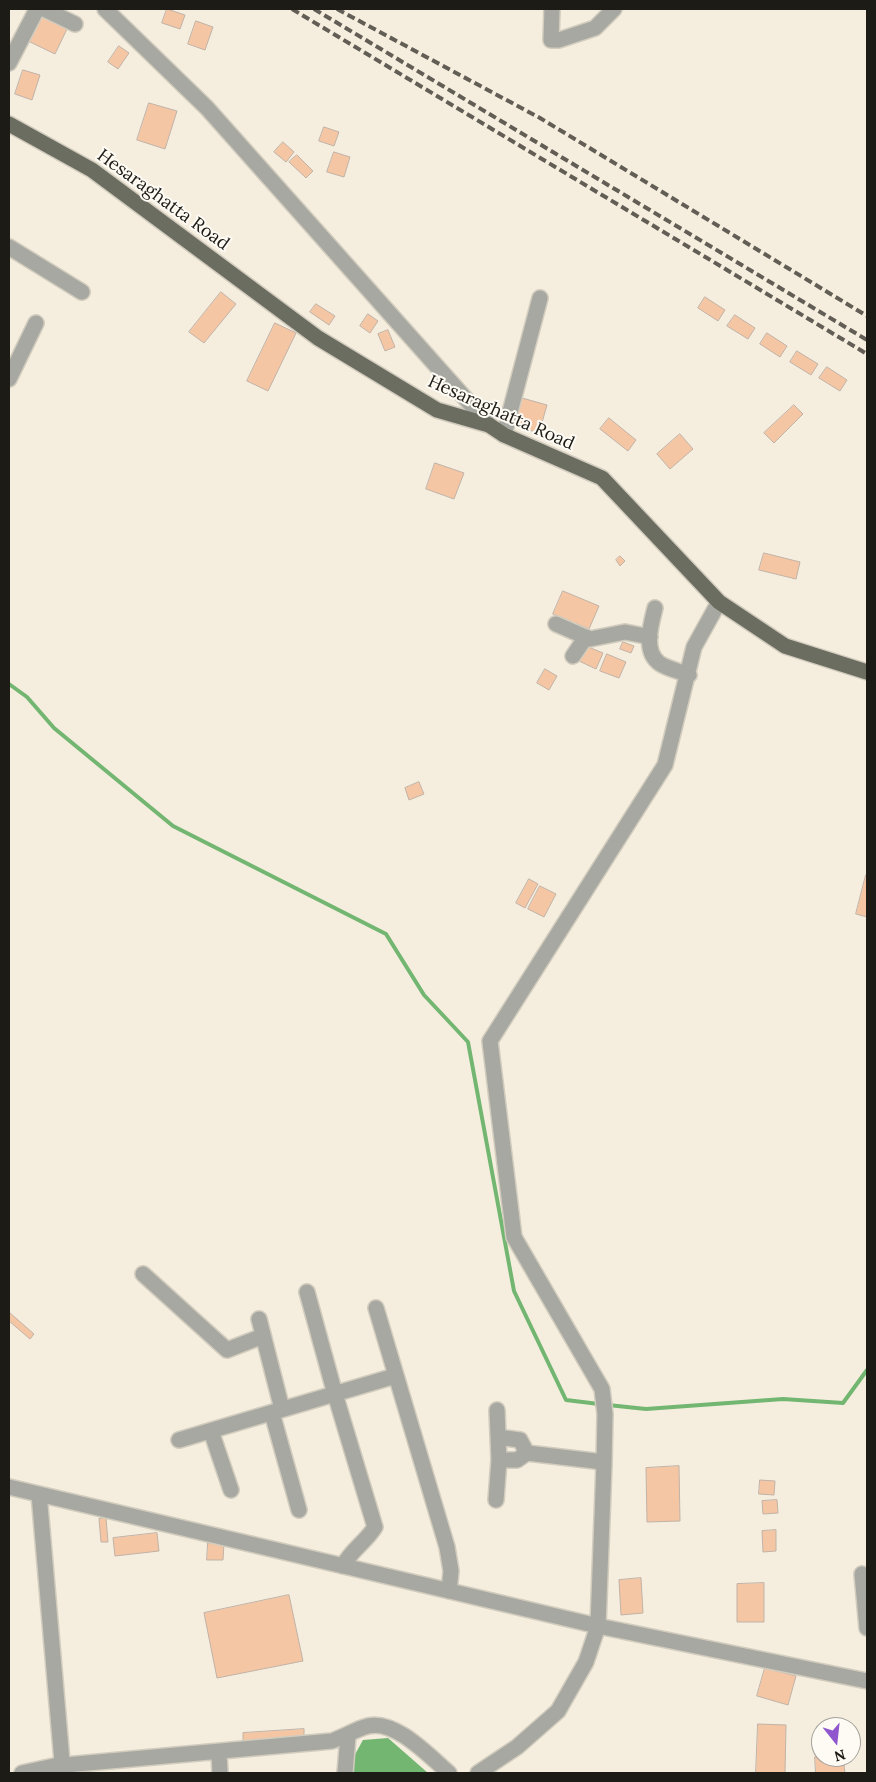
<!DOCTYPE html>
<style>
body{margin:0}
#map{position:relative;width:876px;height:1782px;overflow:hidden;background:#f5eede;font-family:Lora,serif}
canvas{display:block}
.frame{position:absolute;inset:0;border:10px solid #1d1b15;pointer-events:none}
.north{position:absolute;left:811px;top:1717px;width:50px;height:50px;box-sizing:border-box;background:#fefbf5;border:1px solid #a4a19b;border-radius:50%;rotate:164deg;font-size:14px;font-weight:700;line-height:20px;text-align:center;color:#1d1b15}
.north::after{content:'';display:block;margin:auto;width:18px;height:22px;background:#8f56cd;clip-path:polygon(50% 0,100% 100%,50% 72%,0 100%)}
</style>
<div id="map">
<canvas width="876" height="1782"></canvas>
<div class="frame"></div>
<div class="north">N</div>
</div>
<script>
const context = document.querySelector('canvas').getContext('2d');
context.lineJoin = 'round';
function fillPath(path, color) { context.fillStyle = color; context.fill(path, 'evenodd'); }
function stroke(path, color, width, dash) { context.strokeStyle = color; context.lineWidth = width; context.lineCap = dash ? 'butt' : 'round'; context.setLineDash(dash || []); context.stroke(path); }
function drawText(font, color, halo, rows, align = 'center') {
  context.font = font + ' Lora,serif'; context.lineWidth = 4; context.setLineDash([]); context.textBaseline = 'middle'; context.strokeStyle = halo; context.fillStyle = color; for (const [text, x, y, turn = 0] of rows) {
    context.save(); context.translate(x, y); context.rotate((+turn || 0) * Math.PI / 180); context.textAlign = isNaN(turn) ? turn : align; if (halo) context.strokeText(text, 0, 0); context.fillText(text, 0, 0); context.restore();
  }
}
fillPath(new Path2D(`
 M388 1738 428 1773H352L353 1758 363 1740Z`), '#72b672');
stroke(new Path2D(`
 M9 684 27 697 54 728 173 826 386 934 424 995 468 1042 514 1291 566 1400 599 1404
 M608 1405 646 1409 783 1399 843 1403 867 1370`), '#72b672', 4);
const building = new Path2D(`
 M167 9 185 15 180 29 162 23Z
 M38 15 67 29 55 54 26 40Z
 M196 21 213 27 205 50 188 44Z
 M119 46 129 53 118 69 108 62Z
 M23 70 40 75 32 100 15 94Z
 M149 103 177 111 165 149 137 140Z
 M324 127 339 132 334 146 319 141Z
 M283 142 294 152 286 162 274 152Z
 M334 152 350 157 344 177 327 172Z
 M297 155 313 171 306 178 289 162Z
 M221 292 236 304 204 343 189 332Z
 M705 297 725 310 718 321 698 308Z
 M316 304 335 316 329 325 310 312Z
 M368 314 378 321 370 333 360 326Z
 M735 315 755 328 748 339 727 326Z
 M275 323 296 333 268 391 247 381Z
 M388 330 395 347 385 351 378 334Z
 M767 333 787 346 780 357 760 344Z
 M797 351 818 364 811 375 790 362Z
 M827 367 847 380 840 391 819 378Z
 M522 398 547 405 539 433 514 426Z
 M794 405 803 414 774 443 764 433Z
 M609 418 636 440 628 451 600 429Z
 M680 434 693 449 670 469 657 454Z
 M435 463 464 473 454 499 426 489Z
 M764 553 800 562 796 579 759 570Z
 M620 556 625 561 620 566 616 560Z
 M563 591 599 606 589 629 553 614Z
 M623 642 634 646 631 653 620 649Z
 M586 646 603 653 596 669 579 661Z
 M607 654 626 662 619 678 600 671Z
 M545 669 557 676 549 690 537 683Z
 M419 782 424 794 409 800 405 788Z
 M866 875H867V917L856 914Z
 M529 879 538 884 525 908 516 903Z
 M540 886 556 894 544 917 528 909Z
 M10 1313 34 1334 30 1339 9 1321Z
 M679 1466 680 1521 647 1522 646 1468Z
 M760 1480 775 1481 774 1495 759 1494Z
 M777 1500 778 1513 763 1514 762 1501Z
 M106 1518 108 1542H101L99 1519Z
 M776 1530V1551L763 1552 762 1531Z
 M157 1533 159 1551 115 1556 113 1538Z
 M208 1543H224L223 1560H207Z
 M641 1578 643 1613 621 1615 619 1580Z
 M764 1583V1622H737V1584Z
 M289 1595 303 1661 217 1678 204 1613Z
 M765 1668 796 1676 788 1705 757 1696Z
 M758 1724 786 1725 785 1773H756Z
 M304 1729V1739L243 1744V1733Z
 M815 1757H843L845 1773H816Z`);
fillPath(building, '#f5c6a3');
stroke(building, '#c0b2a7', 1);
const minor = new Path2D(`
 M44 9 75 24
 M105 9 207 108 489 425
 M552 9 551 40H559L595 28 614 9
 M9 63 37 9
 M9 247 82 292
 M9 379 36 323
 M504 435 540 298
 M655 608C651 624 643 651 659 663 667 669 680 671 689 675
 M556 624 590 639 625 632 650 637
 M573 656 586 637
 M143 1274 227 1350 263 1336
 M307 1292 335 1394 375 1527C365 1543 352 1549 343 1566
 M376 1308 447 1547 451 1571 449 1591
 M259 1319 282 1409
 M497 1410 499 1460H517L527 1453
 M272 1413 299 1510
 M211 1431 231 1490
 M498 1437 520 1440 527 1453 595 1461 604 1464
 M179 1440 395 1376
 M9 1487 598 1626 867 1681
 M39 1494 63 1773
 M496 1500 499 1460
 M862 1574 867 1628
 M219 1752 220 1773
 M22 1773 54 1766 332 1741C344 1737 356 1729 368 1726 395 1719 429 1756 449 1773
 M345 1773 348 1736
 M478 1773 517 1747 558 1711 586 1662 598 1626 604 1464 605 1414 602 1389 514 1237 490 1041 665 765 694 647 719 602`);
const major = new Path2D(`
 M9 124 92 170 318 338 437 410 489 425 504 435 602 478 719 602 785 646 867 672`);
stroke(minor, '#d2ccbe', 18);
stroke(major, '#d2ccbe', 18);
stroke(minor, '#a6a8a1', 15);
stroke(major, '#6b6d61', 15);
stroke(new Path2D(`
 M292 9 867 354
 M314 9 867 340
 M337 9 540 118 867 316`), '#625e55', 4, [8, 4]);
drawText('18px', '#1d1b15', '#fefbf5', [
 ["Hesaraghatta Road",163,200,36],
 ["Hesaraghatta Road",501,413,24]
]);
</script>
